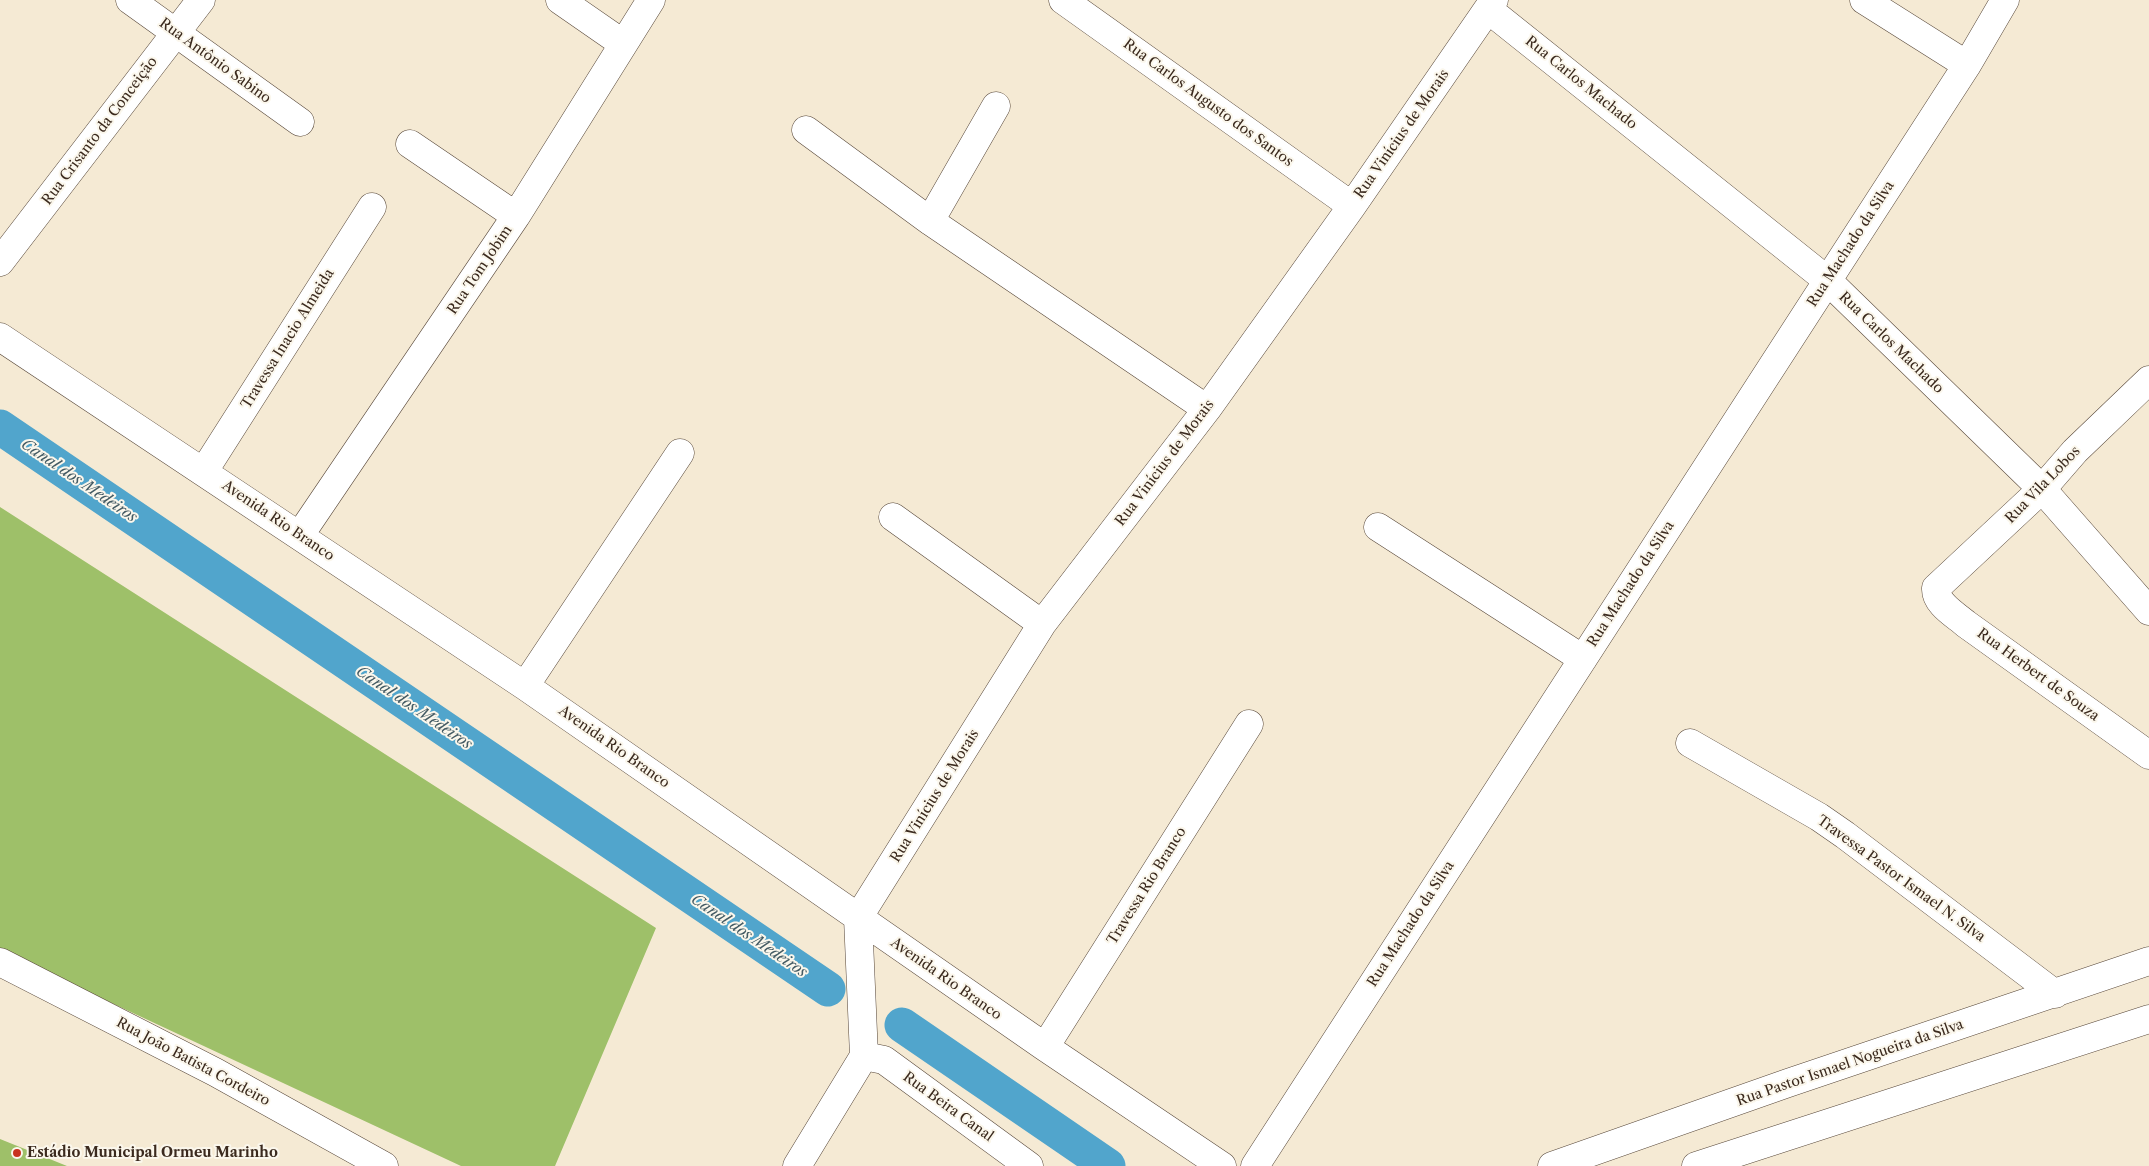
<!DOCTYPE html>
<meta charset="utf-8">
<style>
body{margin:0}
canvas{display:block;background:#f5ead4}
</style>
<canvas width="2149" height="1166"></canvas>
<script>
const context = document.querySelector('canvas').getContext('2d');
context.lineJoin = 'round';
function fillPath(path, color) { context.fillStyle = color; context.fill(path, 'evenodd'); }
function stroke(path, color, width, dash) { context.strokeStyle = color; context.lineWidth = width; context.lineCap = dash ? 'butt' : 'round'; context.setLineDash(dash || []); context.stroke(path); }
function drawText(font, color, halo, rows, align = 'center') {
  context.font = font + ' "Libre Caslon Text",serif'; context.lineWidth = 4; context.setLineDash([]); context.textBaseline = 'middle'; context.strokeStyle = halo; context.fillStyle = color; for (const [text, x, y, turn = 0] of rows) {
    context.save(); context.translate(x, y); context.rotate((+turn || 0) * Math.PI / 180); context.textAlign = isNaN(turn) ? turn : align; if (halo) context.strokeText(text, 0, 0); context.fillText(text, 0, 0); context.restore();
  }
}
fillPath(new Path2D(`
 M0 507 656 928 555 1166H461L0 951Z
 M0 1139 67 1166H0Z`), '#9ec069');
stroke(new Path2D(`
 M0 427 828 989
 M902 1025 1108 1166`), '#51a5cc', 35);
const street = new Path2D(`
 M130 0 300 122
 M560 0 622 43
 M1063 0 1352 206
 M1864 0 1967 65
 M1489 10 1827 280 2042 489 2149 611
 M806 130 930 221 1207 409
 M410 144 516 216
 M930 221 996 106
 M0 262 201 0
 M0 337 525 686 1045 1047 1222 1166
 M2149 380 2075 451 2042 489 1936 588C1935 604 1956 615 1966 624L2149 755
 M204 471 372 207
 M893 517 1042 624
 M1378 527 1583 659
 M300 535 516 216 651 0
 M525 686 680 453
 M1690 743 1819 817 1845 835 2055 994
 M0 962 215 1072 384 1166
 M1045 1047 1249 724
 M864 1056 884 1060 1029 1166
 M797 1166 864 1056 858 918 1042 624 1207 409 1352 206 1494 0
 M1255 1166 1967 65 2005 0
 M1552 1166 1788 1083 2149 961
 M1696 1166 2149 1019`);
stroke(street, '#574739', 29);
stroke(street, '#fff', 28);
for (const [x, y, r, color] of [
 [17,1153,5,"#c8321e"]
]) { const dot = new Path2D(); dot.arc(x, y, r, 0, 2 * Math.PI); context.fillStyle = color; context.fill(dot); stroke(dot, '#fbf7ec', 2); }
drawText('14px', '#3b2a1e', '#fbf7ec', [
 ["Rua Antônio Sabino",215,61,36],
 ["Rua Carlos Machado",1581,83,39],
 ["Rua Carlos Augusto dos Santos",1208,103,36],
 ["Rua Crisanto da Conceição",100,131,-53],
 ["Rua Vinícius de Morais",1402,134,-55],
 ["Rua Machado da Silva",1851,244,-57],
 ["Rua Tom Jobim",480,270,-56],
 ["Travessa Inacio Almeida",288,339,-58],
 ["Rua Carlos Machado",1891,343,44],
 ["Rua Vinícius de Morais",1165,463,-53],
 ["Rua Vila Lobos",2043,485,-46],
 ["Avenida Rio Branco",278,521,34],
 ["Rua Machado da Silva",1631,584,-57],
 ["Rua Herbert de Souza",2038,675,36],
 ["Avenida Rio Branco",614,747,35],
 ["Rua Vinícius de Morais",935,796,-58],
 ["Travessa Pastor Ismael N. Silva",1901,879,36],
 ["Travessa Rio Branco",1147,886,-58],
 ["Rua Machado da Silva",1411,924,-57],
 ["Avenida Rio Branco",946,979,35],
 ["Rua João Batista Cordeiro",193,1062,28],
 ["Rua Pastor Ismael Nogueira da Silva",1850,1063,-19],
 ["Rua Beira Canal",948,1107,36]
]);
drawText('bold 14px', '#3b2a1e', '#fbf7ec', [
 ["Estádio Municipal Ormeu Marinho",27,1153]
], 'left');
drawText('italic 15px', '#445b64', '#fbf7ec', [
 ["Canal dos Medeiros",79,481,34],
 ["Canal dos Medeiros",414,708,34],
 ["Canal dos Medeiros",749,936,34]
]);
</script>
